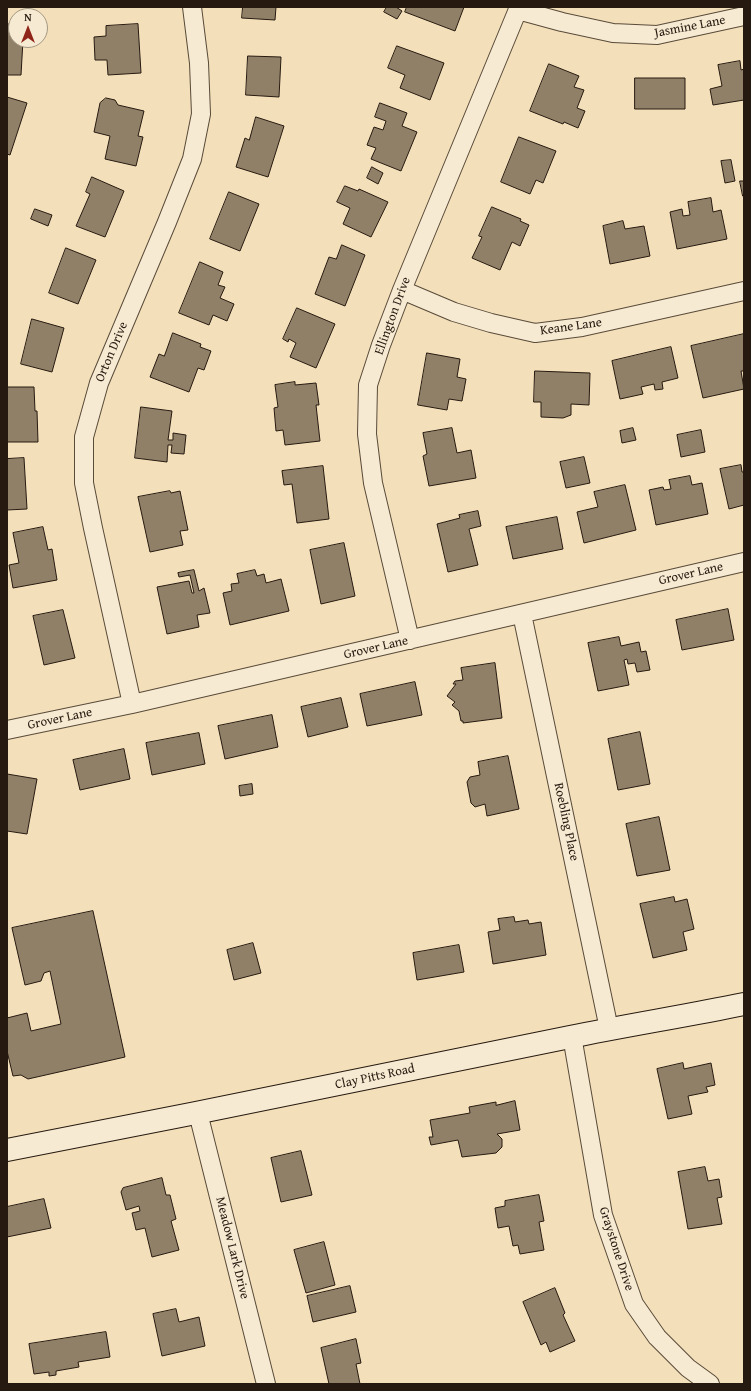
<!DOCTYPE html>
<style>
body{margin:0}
#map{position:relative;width:751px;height:1391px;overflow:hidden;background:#f3dfb9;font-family:"Gentium Book Plus",serif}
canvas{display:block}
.frame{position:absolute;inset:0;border:8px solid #261a10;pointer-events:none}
.north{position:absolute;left:8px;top:8px;width:40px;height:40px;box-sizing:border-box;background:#f7ead2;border:1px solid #a39784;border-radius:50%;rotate:0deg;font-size:11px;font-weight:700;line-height:16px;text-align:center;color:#261a10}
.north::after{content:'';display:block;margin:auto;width:14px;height:18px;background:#8f2418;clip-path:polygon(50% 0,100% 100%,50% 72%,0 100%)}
</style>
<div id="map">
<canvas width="751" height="1391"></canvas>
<div class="frame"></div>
<div class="north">N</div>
</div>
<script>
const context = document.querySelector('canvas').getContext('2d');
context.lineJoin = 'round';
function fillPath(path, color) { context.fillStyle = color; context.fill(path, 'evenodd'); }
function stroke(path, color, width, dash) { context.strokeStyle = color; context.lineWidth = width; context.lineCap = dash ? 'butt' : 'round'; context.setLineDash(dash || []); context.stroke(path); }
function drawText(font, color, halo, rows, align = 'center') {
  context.font = font + ' "Gentium Book Plus",serif'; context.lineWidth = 3; context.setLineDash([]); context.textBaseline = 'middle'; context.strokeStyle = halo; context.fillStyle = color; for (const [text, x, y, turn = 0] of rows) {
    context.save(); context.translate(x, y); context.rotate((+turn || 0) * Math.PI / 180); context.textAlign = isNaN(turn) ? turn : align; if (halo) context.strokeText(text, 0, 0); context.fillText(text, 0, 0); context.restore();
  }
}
const building = new Path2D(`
 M243 7H276L275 20 242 18Z
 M387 7H396L402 11 397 19 384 12Z
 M407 7H464L455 31 405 12Z
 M7 24H16V40H23L21 75H7Z
 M138 24 141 73 108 75 107 60H95L94 37 106 36V26Z
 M397 46 444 63 430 100 400 88 405 75 388 68Z
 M248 56 281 57 279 97 246 95Z
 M740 61 741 70 744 69V100L713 105 710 89 722 86 718 65Z
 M549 64 579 76 574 87 584 90 577 108 585 111 578 128 564 122 563 124 530 111Z
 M635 78H685V109H635Z
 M7 97 27 103 10 155 7 154Z
 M106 98 115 100 118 105 144 111 138 136 143 137 136 166 105 159 110 136 94 132 100 103Z
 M380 103 407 113 402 126 417 132 401 171 371 159 376 148 367 145 374 127 383 130 386 121 375 117Z
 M256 117 284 126 268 177 236 167 245 138 249 140Z
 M519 137 556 151 543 183 536 180 530 194 501 182Z
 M731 160 735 181 725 183 721 161Z
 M372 167 383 173 378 184 367 178Z
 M92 177 124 191 105 237 76 226 90 194 86 192Z
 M740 181H744V196H743Z
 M345 186 358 191 359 189 388 202 371 237 343 224 350 208 337 202Z
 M229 192 259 204 240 251 210 239Z
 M711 198 713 212 721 210 727 239 677 249 670 212 682 209 683 216 690 215 688 202Z
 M492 207 521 219 520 221 529 225 520 246 512 242 500 270 472 258 482 237 479 236Z
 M35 209 52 215 48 226 31 219Z
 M623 221 625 229 644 226 650 256 610 264 603 226Z
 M342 245 365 255 345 306 315 294 329 257 336 259Z
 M66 248 96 260 78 304 49 293Z
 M200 262 223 272 218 285 225 287 220 298 234 304 227 321 213 315 209 325 179 313Z
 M297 308 335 324 316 368 290 357 296 343 289 339 288 342 283 339Z
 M32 319 64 328 52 372 21 364Z
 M173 333 201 344 200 347 211 351 204 370 198 368 189 392 150 377 159 354 164 356Z
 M744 334V371H741L744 389 703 398 691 346Z
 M671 347 678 378 662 382 663 389 655 390 654 384 641 387 643 394 620 399 612 361Z
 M427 353 460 359 457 377 466 379 462 401 449 399 447 410 418 405Z
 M535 371 590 373 589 405 571 404V415L563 418 541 417V402H534Z
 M295 382V385L316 383 319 405H316L320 441 285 445 283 430 276 431 274 408 278 407 275 385Z
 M7 387H34L35 411H37L38 442H7Z
 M141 407 172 411 168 440H173V433L186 435 184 454 171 453 172 445H168L167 462 135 458Z
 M452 428 457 453 471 450 476 478 429 486 423 456 427 454 423 433Z
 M633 428 636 440 622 443 620 431Z
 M701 430 705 452 681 457 677 435Z
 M584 457 590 483 566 488 560 462Z
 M24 458 27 509 7 510V459Z
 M741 465 742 472H744V505L729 509 720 469Z
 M323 466 329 519 297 523 292 484 284 485 282 471Z
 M690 476 692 485 702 483 708 514 656 525 649 490 663 487 664 490 671 489 669 480Z
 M625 485 636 530 584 543 577 512 598 507 594 492Z
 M170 491 171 493 180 491 188 530 180 531 183 545 150 552 138 497Z
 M478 511 481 526 469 529 478 565 448 572 437 524 460 518 459 515Z
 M557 517 563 549 513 559 506 527Z
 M43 527 48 550 52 549 57 580 13 588 9 565 19 563 13 533Z
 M344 543 355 596 321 604 310 550Z
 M194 570 199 591 204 588 210 613 197 615 199 627 167 634 157 587 189 581 192 593H194L190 575 179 577 178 573Z
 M255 570 257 576 264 574 266 583 281 579 289 611 230 625 223 593 232 591 231 584 239 583 237 574Z
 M728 609 734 640 682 650 676 620Z
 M63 610 75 658 44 665 33 616Z
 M619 637 621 646 639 642 641 652 646 651 650 670 637 672 635 663 628 664 627 659 624 660 629 685 598 691 588 643Z
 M495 663 502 718 463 723V721H461L459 711 452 705 455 702 447 696 456 684H453L455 681 463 680 461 668Z
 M415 682 422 715 367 726 360 694Z
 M341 698 348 727 308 737 301 707Z
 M272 715 278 747 225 759 218 726Z
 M640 732 650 784 618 790 608 739Z
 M199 733 205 764 152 775 146 743Z
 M124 749 130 779 80 790 73 760Z
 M508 756 519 809 487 816 485 804 475 807 471 803 467 782 470 777 480 775 478 762Z
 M7 774 37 779 27 834 7 831Z
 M252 784 253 794 240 796 239 786Z
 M659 817 670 870 637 876 626 824Z
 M674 897 675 902 687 899 694 929 683 932 687 950 653 958 640 904Z
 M93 911 125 1057 28 1079 21 1075 13 1076 7 1051V1018L27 1013 31 1031 61 1024 50 971 44 973 41 981 25 985 12 928Z
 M514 917 515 922 528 920 529 924 541 922 546 955 493 964 488 932 500 930 498 919Z
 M253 943 261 973 234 980 227 950Z
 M459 945 464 972 417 980 413 953Z
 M683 1063 684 1069 711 1063 715 1085 706 1087 708 1092 688 1096 692 1114 668 1119 657 1069Z
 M515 1101 520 1130 497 1134 502 1139V1147L496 1153 462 1157 458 1140 431 1145 429 1137H433L430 1120 470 1113 469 1107 496 1102V1105Z
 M301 1151 312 1195 281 1202 271 1158Z
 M705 1167 708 1181 719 1179 722 1197 717 1198 722 1224 688 1229 678 1172Z
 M162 1178 166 1195H170L176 1219 171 1221 179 1250 152 1257 145 1228 136 1230 132 1213 140 1211 139 1206 126 1210 121 1192 123 1188Z
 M539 1195 544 1221 539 1222 544 1250 520 1254 518 1245 513 1246 509 1226 498 1228 495 1208 505 1206V1201Z
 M44 1199 51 1228 7 1237V1207Z
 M324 1242 335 1285 306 1293 294 1250Z
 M350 1286 356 1312 313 1322 307 1296Z
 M555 1288 565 1313 563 1315 575 1341 550 1352 546 1342 541 1345 523 1302Z
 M176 1309 179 1322 199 1317 205 1346 162 1356 153 1314Z
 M106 1332 110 1357 78 1362 79 1367 56 1371V1375L49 1376V1372L34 1374 29 1344Z
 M356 1339 361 1363 356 1364 360 1384H329L321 1348Z`);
fillPath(building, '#918068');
stroke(building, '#261a10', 1);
const street = new Path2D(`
 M518 10 562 22 613 33 657 35 744 16
 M402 290 454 312 491 323 535 333 582 327 744 291
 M522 614 609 1029
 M410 640 373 483 367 434 368 385 381 345 402 290 519 7
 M132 704 93 528 84 483V437L99 383 167 222 192 159 201 114 199 63 192 7
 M7 730 132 704 744 562
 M572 1036 603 1215 634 1304 657 1337 688 1368 710 1384
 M198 1113 266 1384`);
const secondary = new Path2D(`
 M7 1150C195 1114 382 1075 570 1037 628 1025 686 1016 744 1004`);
stroke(street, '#594b3a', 20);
stroke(secondary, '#261a10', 24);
stroke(street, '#f7ead2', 18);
stroke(secondary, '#f7ead2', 22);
drawText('13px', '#261a10', '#f7ead2', [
 ["Jasmine Lane",690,27,-11],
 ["Ellington Drive",393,316,-70],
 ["Keane Lane",571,327,-8],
 ["Orton Drive",112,352,-67],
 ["Grover Lane",691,574,-13],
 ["Grover Lane",376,648,-13],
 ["Grover Lane",60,719,-12],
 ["Roebling Place",566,822,78],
 ["Clay Pitts Road",375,1077,-12],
 ["Meadow Lark Drive",232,1248,76],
 ["Graystone Drive",616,1249,72]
]);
</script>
